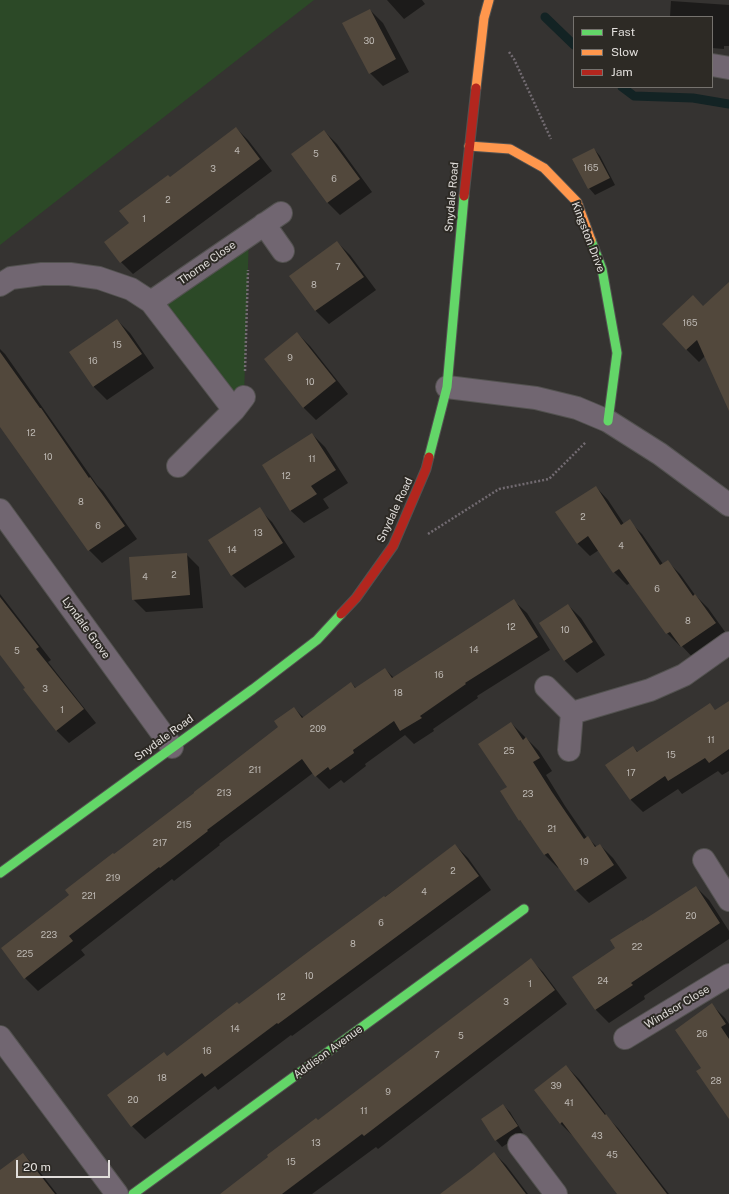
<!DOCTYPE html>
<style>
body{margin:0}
#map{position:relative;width:729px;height:1194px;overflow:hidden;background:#353331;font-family:"Public Sans",sans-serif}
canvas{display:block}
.legend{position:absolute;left:573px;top:16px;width:140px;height:72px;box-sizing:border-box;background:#2d2a25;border:1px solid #75726e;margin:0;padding:5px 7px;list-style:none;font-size:12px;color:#e1dedb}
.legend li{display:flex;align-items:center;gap:8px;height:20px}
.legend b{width:20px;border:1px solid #75726e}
.scale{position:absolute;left:16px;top:1160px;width:94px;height:18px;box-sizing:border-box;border:2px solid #e1dedb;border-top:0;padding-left:5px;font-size:12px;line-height:14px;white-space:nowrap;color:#e1dedb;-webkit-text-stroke:3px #2d2a25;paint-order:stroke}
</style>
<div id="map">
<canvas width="729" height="1194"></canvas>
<ul class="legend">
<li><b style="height:5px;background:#63d668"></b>Fast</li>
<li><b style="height:5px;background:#ff974d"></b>Slow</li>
<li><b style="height:5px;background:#b3261e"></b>Jam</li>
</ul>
<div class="scale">20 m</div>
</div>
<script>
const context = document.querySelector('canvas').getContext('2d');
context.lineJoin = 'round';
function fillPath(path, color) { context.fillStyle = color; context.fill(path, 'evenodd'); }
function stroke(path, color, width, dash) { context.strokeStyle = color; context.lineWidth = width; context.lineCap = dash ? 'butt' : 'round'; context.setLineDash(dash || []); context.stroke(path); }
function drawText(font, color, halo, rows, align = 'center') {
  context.font = font + ' "Public Sans",sans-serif'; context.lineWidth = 4; context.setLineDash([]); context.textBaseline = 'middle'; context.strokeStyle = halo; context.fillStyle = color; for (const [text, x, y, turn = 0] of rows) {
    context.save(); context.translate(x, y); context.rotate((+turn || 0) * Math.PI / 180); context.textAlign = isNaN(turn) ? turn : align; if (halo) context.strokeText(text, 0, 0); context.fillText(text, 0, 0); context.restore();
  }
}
fillPath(new Path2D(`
 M0 0H314L0 245Z
 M249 234 244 397 234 410 151 302Z`), '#2c4927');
fillPath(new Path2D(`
 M387 0H422L425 4 404 19Z
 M671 1 729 5V46H724V49L712 48V17H670Z
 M370 10 383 23 409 72 383 86 370 73Z
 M236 128 248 140 272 171 133 274 121 262 130 224 170 178Z
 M324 131 337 144 372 192 340 215 327 202Z
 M594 149 600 156 615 185 595 195 589 188Z
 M337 242 350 255 376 290 329 324 316 311 290 276Z
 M729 283V409L705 356 699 362 686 349 703 307Z
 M117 320 130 333 154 368 107 400 94 387 70 352Z
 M297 333 310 346 348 394 316 420 303 407Z
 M0 349 5 354 97 485 103 491 137 539 102 563 89 550 0 425Z
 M312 434 325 447 348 483 323 499 329 508 304 523 291 511 263 466Z
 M596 487 608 500 624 524 629 521 642 534 663 564 667 561 680 574 695 595 708 608 728 636 695 660 681 645 680 646 667 633 630 583 627 585 614 572 599 550 590 556 577 543Z
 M259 509 272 522 295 557 245 588 232 575 209 540Z
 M186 554 199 567 203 608 146 612 133 599Z
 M0 594 51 660 48 662 96 723 69 743 56 730 0 653Z
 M514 601 527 613 550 650 477 696 478 698 433 729 434 731 414 744 405 735 365 764 366 766 344 783 341 780 329 789 313 773 219 844 220 845 174 881 172 879 81 950 85 955 38 991 25 978 70 895 114 855 280 728 294 708 304 718 351 683 356 688 385 669 394 678Z
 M568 605 581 618 605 655 577 673 564 660Z
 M729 702V771L722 775 718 771 682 794 678 789 643 812 630 799 633 747 638 752 710 705 716 711Z
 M511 723 539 751 552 771 546 775 565 806 587 838H588L597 847 600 845 613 858 627 878 589 903 576 890 559 867 558 868 545 855 525 826 520 820 508 787Z
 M455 845 468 858 491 890 292 1036 291 1035 218 1090 215 1086 145 1139 132 1126 167 1057 239 1005Z
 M696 887 709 900 729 931V939L644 996 645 999 609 1023 596 1010 574 977 617 948 642 922Z
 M530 959 543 972 567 1004 378 1149 376 1147 312 1194H222Z
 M712 1005 725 1018 729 1024V1116L703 1068Z
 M566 1066 579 1079 611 1121 618 1128 669 1194H618L573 1136 560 1123Z
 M503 1105 510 1112 523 1133 502 1147 496 1140Z
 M494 1153 506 1165 528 1194H456Z
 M23 1154 36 1167 57 1194H0V1172Z`), '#0007');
stroke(new Path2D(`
 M545 17 574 45
 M622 87 634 96 693 98 729 104`), '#132324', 9);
fillPath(new Path2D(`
 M370 9 396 59 369 74 342 23Z
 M236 127 260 159 120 263 104 242 129 223 119 211 168 175 170 177Z
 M324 130 360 179 327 203 291 154Z
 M594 148 610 178 588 189 572 159Z
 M337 241 364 277 315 311 289 276Z
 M729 282V411L697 340 686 350 662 324 693 295 703 306Z
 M117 319 142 354 93 387 69 352Z
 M297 332 336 381 303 408 264 359Z
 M0 352 40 408H41L89 478 90 477 125 526 88 551 0 427Z
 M312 433 336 470 311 486 317 494 290 511 262 465Z
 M596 486 621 525 630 519 660 565 668 560 693 596 695 594 716 623 681 647 670 632 666 634 619 569 613 573 588 536 577 544 555 512Z
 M260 507 283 543 231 576 208 540Z
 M187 553 190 595 132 600 129 557Z
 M0 597 39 647 36 649 84 709 56 731 23 689 25 688 0 655Z
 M514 599 538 637 465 683 466 684 420 716 422 718 400 731 394 721 353 750 354 753 330 770 328 767 315 777 302 759 207 830 208 831 160 868 159 867 69 936 73 941 24 979 1 948 69 895 65 890 113 853 114 854 194 793V792L278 727 274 721 294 707 302 718 351 682 355 688 385 668 392 678Z
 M568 604 593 642 564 661 539 623Z
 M729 701V749L709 763 705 758 668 781 665 776 630 800 605 765 633 746 637 752 710 703 715 710Z
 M511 722 523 740 526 737 540 758 533 762 552 792 584 839 588 836 595 847 600 844 614 865 575 891 548 853 544 855 520 820 519 821 500 791 507 787 478 744Z
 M455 844 479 876 278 1024 277 1023 205 1077 202 1073 131 1127 107 1095 164 1052 167 1056 237 1002 239 1004 312 949 384 896 385 897Z
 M696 886 720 923 631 983 633 985 595 1010 572 977 615 948 610 940 642 920V921Z
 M531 958 555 990 364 1136 362 1134 282 1194H220L268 1157 267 1155 316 1118 318 1120Z
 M712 1003 726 1024 721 1027 729 1039V1119L696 1071 701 1068 675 1030Z
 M566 1065 605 1115 606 1114 667 1194H617L562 1122 560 1124 534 1090Z
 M503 1104 518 1126 495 1141 481 1119Z
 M494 1152 526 1194H440L472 1170Z
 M23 1153 55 1194H0V1170Z`), '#52483c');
const street = new Path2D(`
 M712 65 729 68
 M264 224 283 251
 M0 285 11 278 42 274H70L99 278 131 289 151 302 234 410
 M151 302 281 213
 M447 387 536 398 577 408 608 421 660 454 729 505
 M178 466 234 410 244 397
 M0 510 172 747
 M546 687 572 713 569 750
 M572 713 650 690 684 675 729 643
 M704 860 729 900
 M0 1037 117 1194
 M625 1038 729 975
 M519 1145 556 1194`);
const fast = new Path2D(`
 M591 240 602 269 617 353 608 421
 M429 457 447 387 464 196
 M0 873 253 689 317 640 341 614
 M133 1194 524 909`);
const slow = new Path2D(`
 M476 88 484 18 489 0
 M469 146 510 149 544 168 577 202 591 240`);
const jam = new Path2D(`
 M464 196 476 88
 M341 614 356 598 393 546 426 469 429 457`);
stroke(street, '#535250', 24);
stroke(fast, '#535250', 11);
stroke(slow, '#535250', 11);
stroke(jam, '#535250', 11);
stroke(new Path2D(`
 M509 52 514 59 551 139
 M245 371 248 270
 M428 534 499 489 549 479 586 442`), '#726b71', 2.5, [2, 2]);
stroke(street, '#716671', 22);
stroke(fast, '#63d668', 9);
stroke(slow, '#ff974d', 9);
stroke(jam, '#b3261e', 9);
drawText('9px', '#bdb8b3', null, [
 ["30",369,41],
 ["4",237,151],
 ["5",316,154],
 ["165",591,168],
 ["3",213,169],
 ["6",334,179],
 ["2",168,200],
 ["1",144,219],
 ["7",338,267],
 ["8",314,285],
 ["165",690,323],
 ["15",117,345],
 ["9",290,358],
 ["16",93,361],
 ["10",310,382],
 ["12",31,433],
 ["10",48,457],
 ["11",312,459],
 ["12",286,476],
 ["8",81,502],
 ["2",583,517],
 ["6",98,526],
 ["13",258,533],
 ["4",621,546],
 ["14",232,550],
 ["2",174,575],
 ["4",145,577],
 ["6",657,589],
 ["8",688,621],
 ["12",511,627],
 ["10",565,630],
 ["14",474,650],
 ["5",17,651],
 ["16",439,675],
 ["3",45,689],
 ["18",398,693],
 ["1",62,710],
 ["209",318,729],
 ["11",711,740],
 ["25",509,751],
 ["15",671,755],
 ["211",255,770],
 ["17",631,773],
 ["213",224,793],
 ["23",528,794],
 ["215",184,825],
 ["21",552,829],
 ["217",160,843],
 ["19",584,862],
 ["2",453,871],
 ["219",113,878],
 ["4",424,892],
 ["221",89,896],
 ["20",691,916],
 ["6",381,923],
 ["223",49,935],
 ["8",353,944],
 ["22",637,947],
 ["225",25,954],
 ["10",309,976],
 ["24",603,981],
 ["1",530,984],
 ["12",281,997],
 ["3",506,1002],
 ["14",235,1029],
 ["26",702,1034],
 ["5",461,1036],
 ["16",207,1051],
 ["7",437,1055],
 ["18",162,1078],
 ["28",716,1081],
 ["39",556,1086],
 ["9",388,1092],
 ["20",133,1100],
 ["41",569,1103],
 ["11",364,1111],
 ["43",597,1136],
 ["13",316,1143],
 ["45",612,1155],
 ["15",291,1162]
]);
drawText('11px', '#e1dedb', '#2d2a25', [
 ["Snydale Road",452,197,-85],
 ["Kingston Drive",588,237,69],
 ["Thorne Close",207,263,-35],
 ["Snydale Road",395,510,-65],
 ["Lyndale Grove",86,628,54],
 ["Snydale Road",164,738,-36],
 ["Windsor Close",677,1007,-31],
 ["Addison Avenue",328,1052,-36]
]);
</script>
